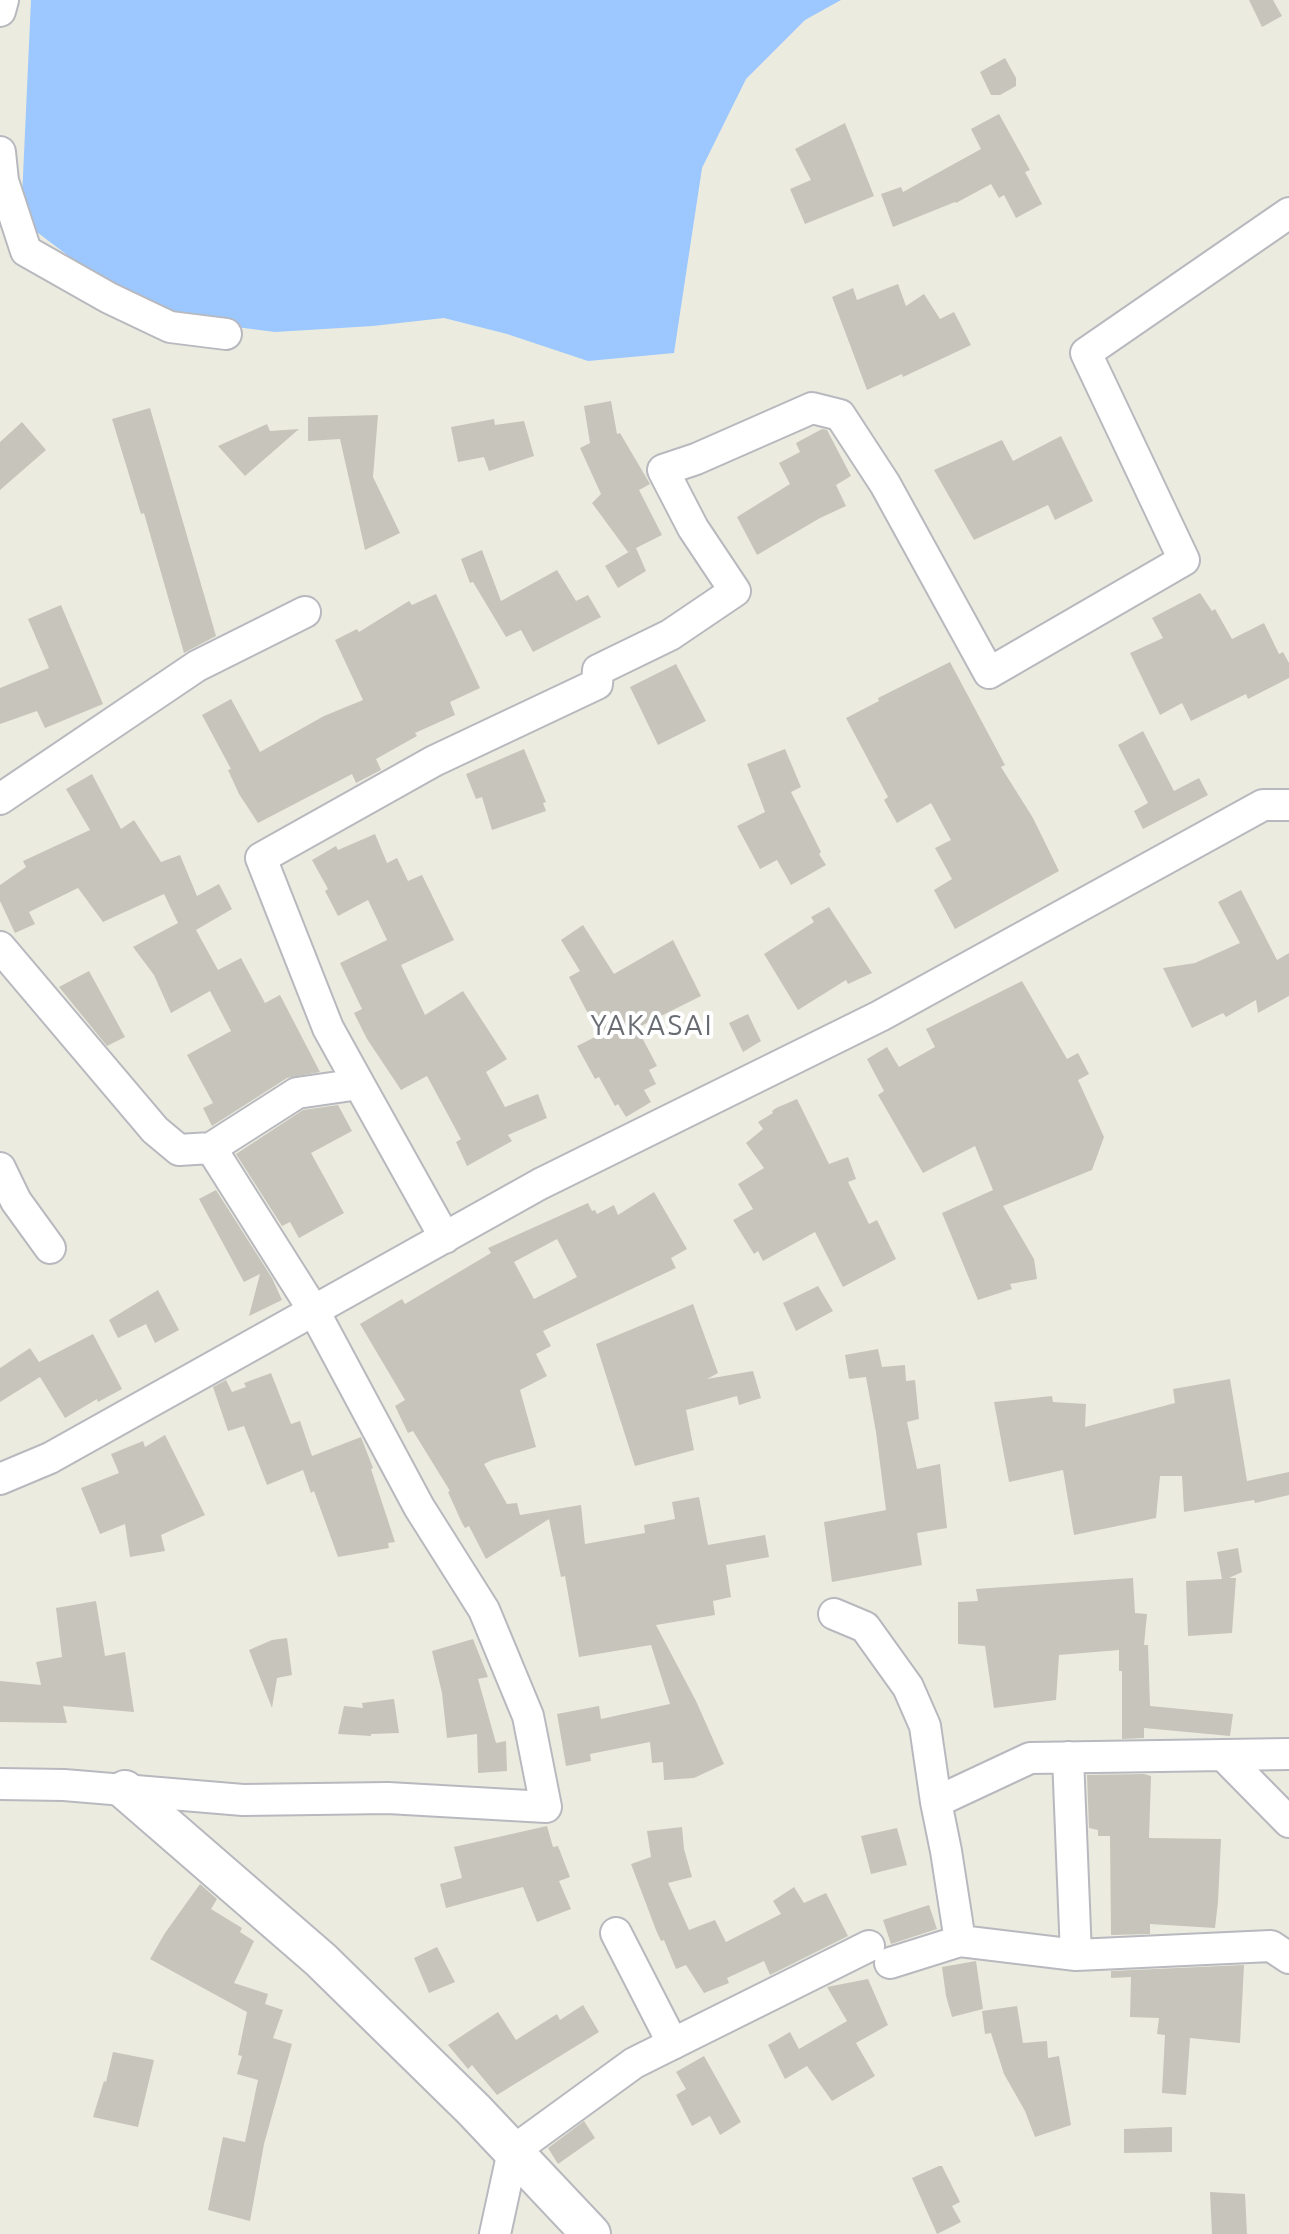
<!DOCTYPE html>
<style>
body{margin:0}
canvas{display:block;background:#ecebdf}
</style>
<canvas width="1289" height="2234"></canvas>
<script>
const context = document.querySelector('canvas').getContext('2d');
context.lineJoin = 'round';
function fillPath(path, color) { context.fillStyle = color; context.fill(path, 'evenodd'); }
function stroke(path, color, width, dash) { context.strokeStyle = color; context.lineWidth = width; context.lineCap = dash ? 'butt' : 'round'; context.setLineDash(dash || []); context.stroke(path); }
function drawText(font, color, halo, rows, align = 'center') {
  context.font = font + ' Ubuntu,sans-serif'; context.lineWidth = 8; context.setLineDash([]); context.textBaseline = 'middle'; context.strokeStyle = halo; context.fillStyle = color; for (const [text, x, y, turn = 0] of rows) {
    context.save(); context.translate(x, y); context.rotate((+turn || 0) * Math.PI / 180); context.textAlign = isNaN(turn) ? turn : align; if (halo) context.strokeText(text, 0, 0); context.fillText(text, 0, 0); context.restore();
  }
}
fillPath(new Path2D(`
 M31 0H841L805 20 746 79 702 168 674 353 588 361 507 334 444 318 373 326 275 332 158 317 95 276 21 220Z`), '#9cc8ff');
fillPath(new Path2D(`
 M1249 0H1273L1282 16 1262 27Z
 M1005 58 1016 78V86L1000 95H991L980 72Z
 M999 114 1030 170 1025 172 1042 204 1016 218 1004 195 999 198 991 184 956 203 955 202 893 227 881 194 901 187 903 192 981 149 971 129Z
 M845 123 874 196 805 224 790 189 811 180 795 149Z
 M898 284 906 306 924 294 940 319 954 312 971 345 903 377 902 374 867 390 832 297 853 288 857 300Z
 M611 401 617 434 620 433 650 484 639 490 662 535 636 548 646 571 618 588 605 566 632 550 628 552 592 503 601 494 580 448 590 443 584 406Z
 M150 408 216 636 184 653 144 513 141 514 112 419Z
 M378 415 373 477 400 533 365 550 340 439 308 441V417Z
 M494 419 495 425 524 421 534 456 489 471 484 457 458 462 451 427Z
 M22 422 46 450 0 490V442Z
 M267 424 270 431 299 429 245 476 218 446Z
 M822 429 827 430 851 476 836 485 846 506 820 518 757 555 737 517 790 484 779 463 800 452 796 443Z
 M1061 436 1093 501 1055 520 1048 505 974 540 934 470 1002 440 1013 461Z
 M482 550 501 601 557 570 576 601 588 595 601 617 533 652 521 630 506 637 473 582 470 583 461 559Z
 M1200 593 1212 611 1215 609 1232 639 1264 623 1279 654 1283 652 1289 663V678L1248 699 1246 694 1191 721 1182 703 1160 715 1130 653 1163 638 1152 618Z
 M436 594 480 688 450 702 455 715 415 733 417 736 376 759 381 770 356 783 352 774 258 823 239 794 228 770 231 769 202 715 231 699 260 752 324 716 363 700 335 640 357 629 359 632 409 601 412 605Z
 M61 605 103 704 45 728 37 711 0 724V688L49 668 28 619Z
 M950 662 1005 765 1001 767 1033 818 1059 871 955 929 934 890 952 879 935 848 951 840 931 803 897 823 884 800 888 797 846 718 879 701 878 698Z
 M676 664 706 721 658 745 630 687Z
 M1143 731 1174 791 1199 778 1208 795 1143 829 1134 811 1148 803 1118 745Z
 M524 749 546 802 543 803 546 811 492 830 482 797 476 799 466 774Z
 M785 749 801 787 791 792 821 852 819 854 826 865 791 885 777 860 760 869 737 826 765 812 747 764Z
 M92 774 121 829 134 820 161 862 180 855 197 896 219 884 232 909 196 930 218 970 241 958 265 1003 280 995 320 1072 287 1078 212 1126 203 1108 213 1103 187 1055 231 1031 210 991 171 1013 154 975 133 947 178 923 164 894 103 922 78 888 29 912 35 924 15 933 0 901V885L26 867 23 861 90 830 66 789Z
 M375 834 387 863 397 858 408 881 422 875 454 940 401 965 425 1015 463 991 507 1059 486 1072 505 1107 538 1094 547 1118 508 1135 512 1141 467 1166 456 1142 461 1139 427 1076 401 1090 367 1039 354 1013 362 1009 340 963 387 940 368 900 338 916 325 891 328 889 312 860 336 846 338 850Z
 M1241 890 1277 960 1289 953V996L1258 1013 1256 1000 1226 1017 1223 1013 1192 1028 1163 968 1195 963 1240 943 1218 902Z
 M829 907 872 973 848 984 846 980 798 1010 764 954 814 922 811 917Z
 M583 925 614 974 673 940 701 996 637 1028 657 1066 649 1070 656 1084 644 1090 651 1102 626 1117 618 1104 615 1106 599 1077 595 1079 577 1046 599 1035 569 977 580 971 561 940Z
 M89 971 125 1037 107 1046 59 987Z
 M1022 981 1067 1059 1078 1053 1089 1074 1078 1080 1104 1137 1092 1170 1003 1206 1034 1259 1037 1279 1010 1284 1012 1289 978 1300 942 1213 993 1190 975 1146 923 1173 878 1095 884 1091 867 1059 887 1047 899 1067 935 1047 926 1029Z
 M748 1014 761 1041 743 1052 729 1023Z
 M797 1099 829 1164 848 1157 856 1179 848 1182 869 1224 877 1220 896 1259 843 1287 815 1232 763 1261 758 1251 754 1254 733 1220 753 1209 738 1184 764 1168 746 1143 763 1129 758 1122 773 1113 772 1111 776 1108Z
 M338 1105 352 1131 311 1153 344 1213 299 1238 290 1222 282 1226 236 1154 303 1110Z
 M216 1190 272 1278 282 1300 249 1316 260 1274 244 1282 199 1199Z
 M654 1192 687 1249 671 1258 676 1268 543 1331 551 1346 536 1354 547 1376 520 1390 536 1447 492 1460 484 1464 507 1504 517 1503 520 1515 581 1505 585 1544 645 1533 644 1525 675 1519 672 1502 699 1497 708 1545 765 1535 769 1557 726 1565 731 1597 713 1601 715 1615 656 1625 696 1701 724 1764 694 1778 664 1780 663 1762 652 1763 650 1742 590 1754 591 1761 566 1766 557 1714 599 1706 601 1719 670 1704 651 1645 579 1657 565 1576 561 1577 549 1519 486 1559 469 1526 465 1528 462 1523 448 1492 450 1491 413 1431 408 1433 395 1406 405 1400 360 1324 402 1299 405 1304 491 1253 488 1248 588 1203 592 1211 595 1210 597 1214 614 1205 618 1215ZM557 1239 577 1277 534 1299 514 1262Z
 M818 1286 833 1311 796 1331 783 1303Z
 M158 1290 179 1330 155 1343 146 1324 118 1338 109 1320Z
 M693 1304 718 1373 707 1379 753 1371 761 1398 739 1405 737 1396 686 1410 694 1450 635 1466 596 1344Z
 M93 1334 122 1389 98 1402 97 1399 65 1418 40 1377 0 1402V1368L30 1348 39 1362Z
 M878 1349 882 1367 905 1365 906 1381 915 1380 919 1419 907 1422 917 1469 940 1464 947 1528 917 1533 922 1565 832 1582 824 1522 886 1510 876 1432 866 1377 849 1379 845 1355Z
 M271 1373 291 1424 300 1421 312 1456 361 1437 373 1468 371 1469 395 1542 388 1543 389 1548 338 1557 314 1491 311 1493 303 1470 267 1485 244 1426 228 1431 213 1387 226 1380 232 1392 246 1387 244 1383Z
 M1230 1379 1247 1481 1289 1472V1495L1255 1503 1254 1500 1184 1512 1182 1476H1160L1156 1518 1074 1535 1063 1470 1009 1482 994 1402 1052 1396 1053 1402 1086 1404 1085 1427 1175 1403 1173 1389Z
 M165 1435 205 1515 161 1535 165 1551 130 1557 125 1524 100 1534 81 1488 119 1473 111 1454 143 1441 145 1447Z
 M1238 1548 1242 1572 1229 1578H1236L1232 1633 1188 1636 1186 1581 1222 1579 1217 1552Z
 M1133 1578 1135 1613 1147 1614 1144 1645H1148L1150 1706 1233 1714 1230 1736 1144 1728V1738L1122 1739V1671H1119V1650L1059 1655 1056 1700 994 1708 985 1646 958 1644V1602L978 1601 976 1589Z
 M96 1601 105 1656 125 1652 134 1712 63 1706 67 1723 0 1722V1681L41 1685 36 1662 62 1657 56 1608Z
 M287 1638 292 1675 277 1678 272 1708 249 1650 272 1640Z
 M473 1639 488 1677 478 1679 496 1743 506 1741 507 1771 478 1773 477 1734 447 1738 442 1693 432 1651Z
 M394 1699 399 1733 371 1734V1736L338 1734 344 1706 363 1708 362 1703Z
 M1144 1774 1151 1776 1149 1838 1221 1839 1218 1902 1215 1928 1150 1924V1934L1111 1935 1110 1836H1098V1830L1089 1828 1087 1775Z
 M547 1826 553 1847 558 1846 570 1877 559 1881 571 1909 537 1922 523 1887 446 1908 440 1884 462 1878 454 1847Z
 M682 1827 684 1849 692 1877 668 1883 689 1930 715 1920 726 1942 781 1914 773 1901 794 1887 804 1903 826 1893 848 1936 770 1975 764 1961 727 1978 729 1983 704 1993 686 1965 676 1969 664 1940 661 1941 656 1930 631 1864 651 1857 647 1831Z
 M897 1828 907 1865 871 1874 861 1836Z
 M200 1884 217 1899 211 1909 242 1928 240 1932 254 1941 234 1983 268 1994 265 2004 283 2010 273 2038 292 2044 264 2144 250 2221 208 2210 223 2137 245 2142 258 2080 237 2074 242 2056 238 2055 247 2012 150 1959 165 1933Z
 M929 1905 937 1929 891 1944 883 1920Z
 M437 1947 455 1982 429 1993 414 1958Z
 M976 1961 983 2009 952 2017 946 1996 942 1967Z
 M1244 1965 1240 2043 1190 2038 1186 2095 1162 2093 1165 2035 1157 2034 1159 2018 1130 2017 1131 1977 1111 1978V1971Z
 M868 1979 888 2025 856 2043 875 2076 832 2101 807 2066 785 2079 768 2045 790 2032 799 2049 847 2021 827 1987Z
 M583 2005 599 2032 497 2095 472 2065 468 2069 448 2045 498 2012 516 2040 557 2014 560 2020Z
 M1017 2006 1023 2043 1047 2041 1048 2058 1059 2056 1071 2125 1035 2137 1025 2111 1004 2074 991 2033 985 2034 982 2011Z
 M113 2052 154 2060 138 2127 93 2117 104 2081 106 2082Z
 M704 2056 741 2122 720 2135 710 2116 692 2126 676 2095 686 2089 676 2072Z
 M584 2121 595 2138 558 2164 548 2148Z
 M1172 2127V2152L1124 2153V2129Z
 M939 2166H942L960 2202 952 2206 961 2222 937 2234 912 2178Z
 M1210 2192 1245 2194 1247 2234H1212Z`), '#c7c4bc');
const minor = new Path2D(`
 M0 11 3 0
 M0 152 3 181 26 251 109 298 170 327 226 334
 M0 799 197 666 305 612
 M0 947 155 1130 179 1150 211 1148
 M359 1084 445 1238
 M0 1168 16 1201 50 1248
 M0 1479 50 1458 540 1184 880 1016 1263 805H1289
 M834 1614 865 1627 908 1687 925 1726 936 1802
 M1223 1755 1289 1822
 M1068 1757 1076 1955
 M0 1784 64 1785 243 1800 388 1798 546 1807 528 1716 484 1610 419 1507 314 1311 211 1148 297 1093 359 1084 328 1028 261 858 434 761 597 684 598 670 670 635 735 591 693 528 663 470 696 459 812 408 840 415 885 484 989 673 1184 560 1086 353 1289 213
 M616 1933 673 2044
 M960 1941 946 1851 936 1802 1030 1758 1289 1754
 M890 1963 960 1941 1076 1955 1271 1946 1289 1958
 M495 2234 513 2151 634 2063 869 1946`);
const tertiary = new Path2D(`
 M125 1790 321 1960 474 2110 591 2234`);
stroke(minor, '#b7b9bf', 34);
stroke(tertiary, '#b7b9bf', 42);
stroke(minor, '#fff', 30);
stroke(tertiary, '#fff', 38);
context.letterSpacing = '2px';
drawText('28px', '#696d73', '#fff', [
 ["YAKASAI",652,1026]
]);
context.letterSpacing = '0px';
</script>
